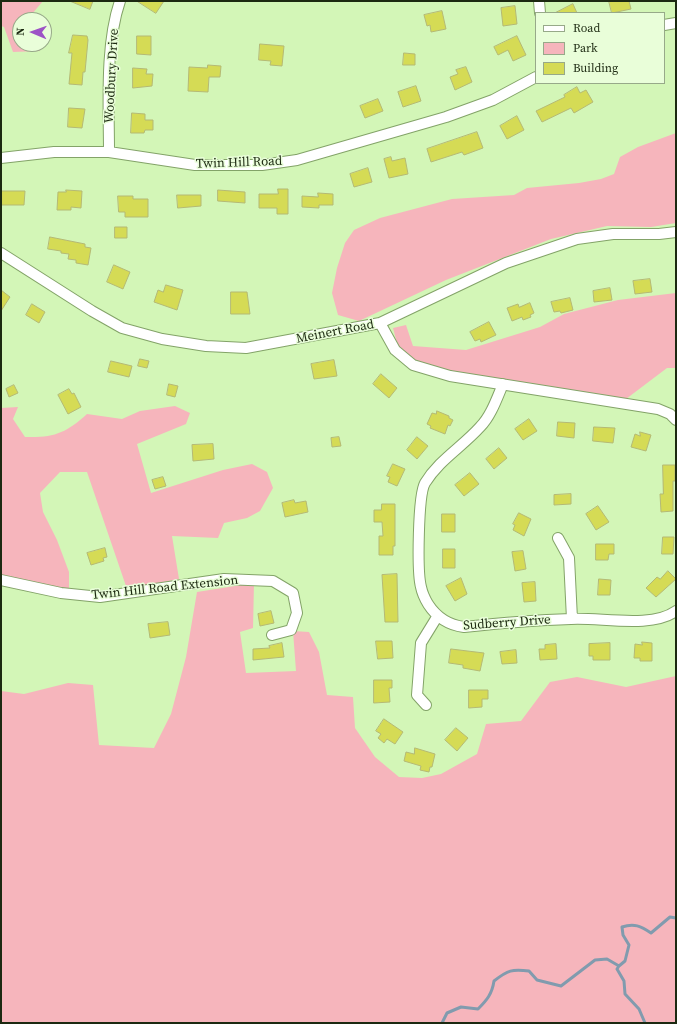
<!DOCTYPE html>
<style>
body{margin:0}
#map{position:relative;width:677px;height:1024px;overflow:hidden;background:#d3f6b7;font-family:"Source Serif 4",serif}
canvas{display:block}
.frame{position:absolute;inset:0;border:2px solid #1c2911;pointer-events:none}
.legend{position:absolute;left:535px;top:12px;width:130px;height:72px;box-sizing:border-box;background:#e9fed9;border:1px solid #97a989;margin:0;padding:5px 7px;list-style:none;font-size:12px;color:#1c2911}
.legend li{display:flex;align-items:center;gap:8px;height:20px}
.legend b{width:20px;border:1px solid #97a989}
.north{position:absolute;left:12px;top:12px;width:40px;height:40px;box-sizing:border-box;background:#e9fed9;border:1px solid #97a989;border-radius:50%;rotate:272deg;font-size:11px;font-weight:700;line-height:16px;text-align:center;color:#1c2911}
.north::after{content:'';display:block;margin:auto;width:14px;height:18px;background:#9d53c6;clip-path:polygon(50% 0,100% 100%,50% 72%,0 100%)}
</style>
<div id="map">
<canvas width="677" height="1024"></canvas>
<div class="frame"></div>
<ul class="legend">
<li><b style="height:5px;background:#fff"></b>Road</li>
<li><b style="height:11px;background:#f6b5bc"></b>Park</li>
<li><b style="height:11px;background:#d5db55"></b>Building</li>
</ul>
<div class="north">N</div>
</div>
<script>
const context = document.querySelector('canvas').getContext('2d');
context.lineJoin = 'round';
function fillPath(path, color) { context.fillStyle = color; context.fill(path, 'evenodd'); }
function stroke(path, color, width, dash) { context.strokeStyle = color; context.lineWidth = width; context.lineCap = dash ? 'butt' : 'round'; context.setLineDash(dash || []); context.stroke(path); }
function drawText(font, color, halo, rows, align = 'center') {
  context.font = font + ' "Source Serif 4",serif'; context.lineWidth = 3; context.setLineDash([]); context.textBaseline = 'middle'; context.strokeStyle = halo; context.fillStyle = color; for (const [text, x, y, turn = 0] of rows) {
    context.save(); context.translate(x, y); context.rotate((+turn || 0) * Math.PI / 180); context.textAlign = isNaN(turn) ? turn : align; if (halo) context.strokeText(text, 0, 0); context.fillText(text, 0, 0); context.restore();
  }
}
fillPath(new Path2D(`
 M1 1H43L32 14 33 20H20V44H38L40 51 13 52 4 27 1 26Z
 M676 133V223L651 227 607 226 551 239 446 280 359 321 338 315 332 293 337 268 345 243 354 230 380 218 452 199 514 195 527 188 579 183 601 179 614 174 620 157 638 147Z
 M676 293V368H667L626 399 448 371 412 361 398 347 393 328 406 325 413 346 466 350 540 327 564 314 618 300Z
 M175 406 190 413 186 424 137 444 151 493 223 470 252 464 267 472 273 488 260 511 247 518 224 523 218 538 172 536 179 579 127 589 87 472H60L40 493 43 512 57 540 69 572V590L1 575V408L18 407 13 419 25 437C54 438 66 433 87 414L122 419 140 411Z
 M254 583 253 628 240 632 246 673 296 671 293 631 309 632 319 652 327 695 353 697 355 728 375 757 399 777 422 778 441 774 477 754 486 724 521 721 550 682 577 677 626 687 676 676V1023H1V691L24 694 68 683 93 685 99 745 154 748 171 714 186 657 197 592Z`), '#f6b5bc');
stroke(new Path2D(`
 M619 966 617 969 624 981 625 994 639 1009 645 1023
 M442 1023 447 1013 461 1007 478 1009C487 1000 492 994 494 981 508 970 512 969 529 971L537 980 561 986 595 960 607 959 619 966 625 961 629 945 623 935 622 927C634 923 641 926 651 933L670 917 676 918`), '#819bae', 3);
const building = new Path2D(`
 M70 1H93L90 9Z
 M137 1H164L156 13Z
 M609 1H629L631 9 612 13Z
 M573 4 577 13H555Z
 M515 6 517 24 503 26 501 8Z
 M442 11 446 29 431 32 430 25 427 26 424 15Z
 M73 35 87 36 88 40 85 72H83L82 85 69 84 72 53H69Z
 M137 36H151V55L137 54Z
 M517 36 526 55 513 61 508 50 498 55 494 47Z
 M260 44 284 46 282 66 270 65 271 61 259 60Z
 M404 53 415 54V65H403Z
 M208 65 221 66 220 77H209L208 92 188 91 189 67 207 68Z
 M466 67 472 82 455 90 450 77 458 74 456 70Z
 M133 68 147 69 146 74H153L152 86 133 88Z
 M416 86 421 101 403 107 398 92Z
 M577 87 580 93 586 90 593 102 574 113 571 108 542 122 536 111 565 97 564 95Z
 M378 99 383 111 365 118 360 106Z
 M69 108 85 109 82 128 68 127Z
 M132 113 145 114V120H153V130H145L144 133H131Z
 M517 116 524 130 507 139 500 126Z
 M477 132 483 148 464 155 462 152 431 162 427 149Z
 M391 157 392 161 405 158 408 174 389 178 384 159Z
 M368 168 372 182 354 187 350 174Z
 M278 189H288V214H277V208H259V194H278Z
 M66 190 82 191 81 208 71 207V210H57L58 192H66Z
 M218 190 245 192V203L218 201Z
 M2 191H25L24 205H2Z
 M318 193 333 194V205H319V208L302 207V196L318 197Z
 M177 195H201V206L178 208Z
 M118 196H133V199H148V217H125V212H119Z
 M115 227H127V238H115Z
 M50 237 85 244V247L91 248 88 265 76 263V260L68 259 69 254 61 253V251L48 249Z
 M114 265 130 272 123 289 107 282Z
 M650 279 652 292 635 294 633 281Z
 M166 285 183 290 177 310 154 302 158 290 163 292Z
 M610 288 612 300 594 302 593 291Z
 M1 290 10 297 1 311Z
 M231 292H247L250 314H231Z
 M570 298 573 310 561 313 560 311 554 312 551 302Z
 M530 303 534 313 530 315 531 317 523 320 522 317 512 321 507 308 518 304 519 307Z
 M32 304 45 312 39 323 26 315Z
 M489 322 496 335 481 342 480 339 475 341 470 332Z
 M140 359 149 361 147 368 138 366Z
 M334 360 337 376 314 379 311 364Z
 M111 361 132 366 129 377 108 372Z
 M381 374 397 388 389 398 373 384Z
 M169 384 178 386 175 397 167 395Z
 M14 385 18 393 9 397 6 389Z
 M69 389 72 394 74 393 81 407 68 414 58 395Z
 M437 411 449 416V418L453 420 450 426 448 425 445 434 430 428 431 426 427 424 432 413 436 414Z
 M529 419 537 431 523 440 515 429Z
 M558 422 575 423 574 438 557 436Z
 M594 427 615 428 613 443 593 441Z
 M640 432 651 435 646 451 631 447 635 434 640 436Z
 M339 437 341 446 332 447 331 438Z
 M417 437 428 446 417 459 407 450Z
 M213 444 214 459 193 461 192 445Z
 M499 448 507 458 494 469 486 459Z
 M393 464 405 469 397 486 388 482 390 477 387 476Z
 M663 465H675V481H673V511L661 512 660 494H663Z
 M470 473 479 484 464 496 455 485Z
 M163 477 166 486 155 489 152 480Z
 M571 494V504L554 505V495Z
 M294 500 295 503 306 501 308 512 285 517 282 503Z
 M382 504H395V546H393V555H379V536H383L382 522H374V510H381Z
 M598 506 609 522 596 530 586 514Z
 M519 513 531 519 524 536 513 530 515 525 513 524Z
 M442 514H455V532H442Z
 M663 537H674L673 554H662Z
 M596 544H614V554H609L608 560H596Z
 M105 548 107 557 103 558 104 561 91 565 87 553Z
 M443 549H455V568H443Z
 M523 551 526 569 515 571 512 552Z
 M668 571 676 579 656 597 646 588 657 577 660 579Z
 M397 574 398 622H385L382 575Z
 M461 578 467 594 455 601 446 586Z
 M599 579 611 580 610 595H598Z
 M535 582 536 601 524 602 522 583Z
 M271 611 274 623 260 626 258 614Z
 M168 622 170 635 150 638 148 624Z
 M376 641H392L393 658 378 659Z
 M642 642 652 643V661H640V658H634L635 644 642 645Z
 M282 643 284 657 253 660V649L270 648 269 646Z
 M610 643V660H593V656H589V644Z
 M556 644 557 659 540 660 539 649H545V645Z
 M451 649 484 653 480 671 463 668V665L449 663Z
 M516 650 517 663 502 664 500 652Z
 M374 680H392V688H389L390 702 374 703Z
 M469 690H488V699H482V707L469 708Z
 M384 719 403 732 395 744 387 739 384 743 378 738 381 734 376 731Z
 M456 728 468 738 457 751 445 740Z
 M415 748 435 754 432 767H430L429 772 420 770 421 766 404 761 406 752 414 754Z`);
fillPath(building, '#d5db55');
stroke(building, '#b4b975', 1);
const minor = new Path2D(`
 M539 1 540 13
 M664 25 676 23
 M109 152C109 105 105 45 120 1
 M1 158 54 152H109L195 165H262L297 160 446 117 493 100 536 77
 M1 253 92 311 122 328 162 339 206 346 246 348 380 323 506 263 577 239 613 234H659L676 232
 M380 323 395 350 413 365 450 376 658 409 670 414 676 420
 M503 384C497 398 491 416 480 427 462 447 439 460 425 483 418 495 417 572 421 587 422 592 425 599 428 604 437 618 448 625 464 627 500 623 535 620 571 619 600 617 651 629 676 611
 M558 538 569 558 572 619
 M1 580 61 593 100 597 224 579 273 581 293 593 297 613 291 630 272 635
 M426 705 417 695 421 643 437 617`);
stroke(minor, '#83a368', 12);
stroke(minor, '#fff', 10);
drawText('13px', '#1c2911', '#e9fed9', [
 ["Woodbury Drive",112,76,-87],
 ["Twin Hill Road",239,163,-2],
 ["Meinert Road",335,332,-11],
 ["Twin Hill Road Extension",165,588,-6],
 ["Sudberry Drive",507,623,-4]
]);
</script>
